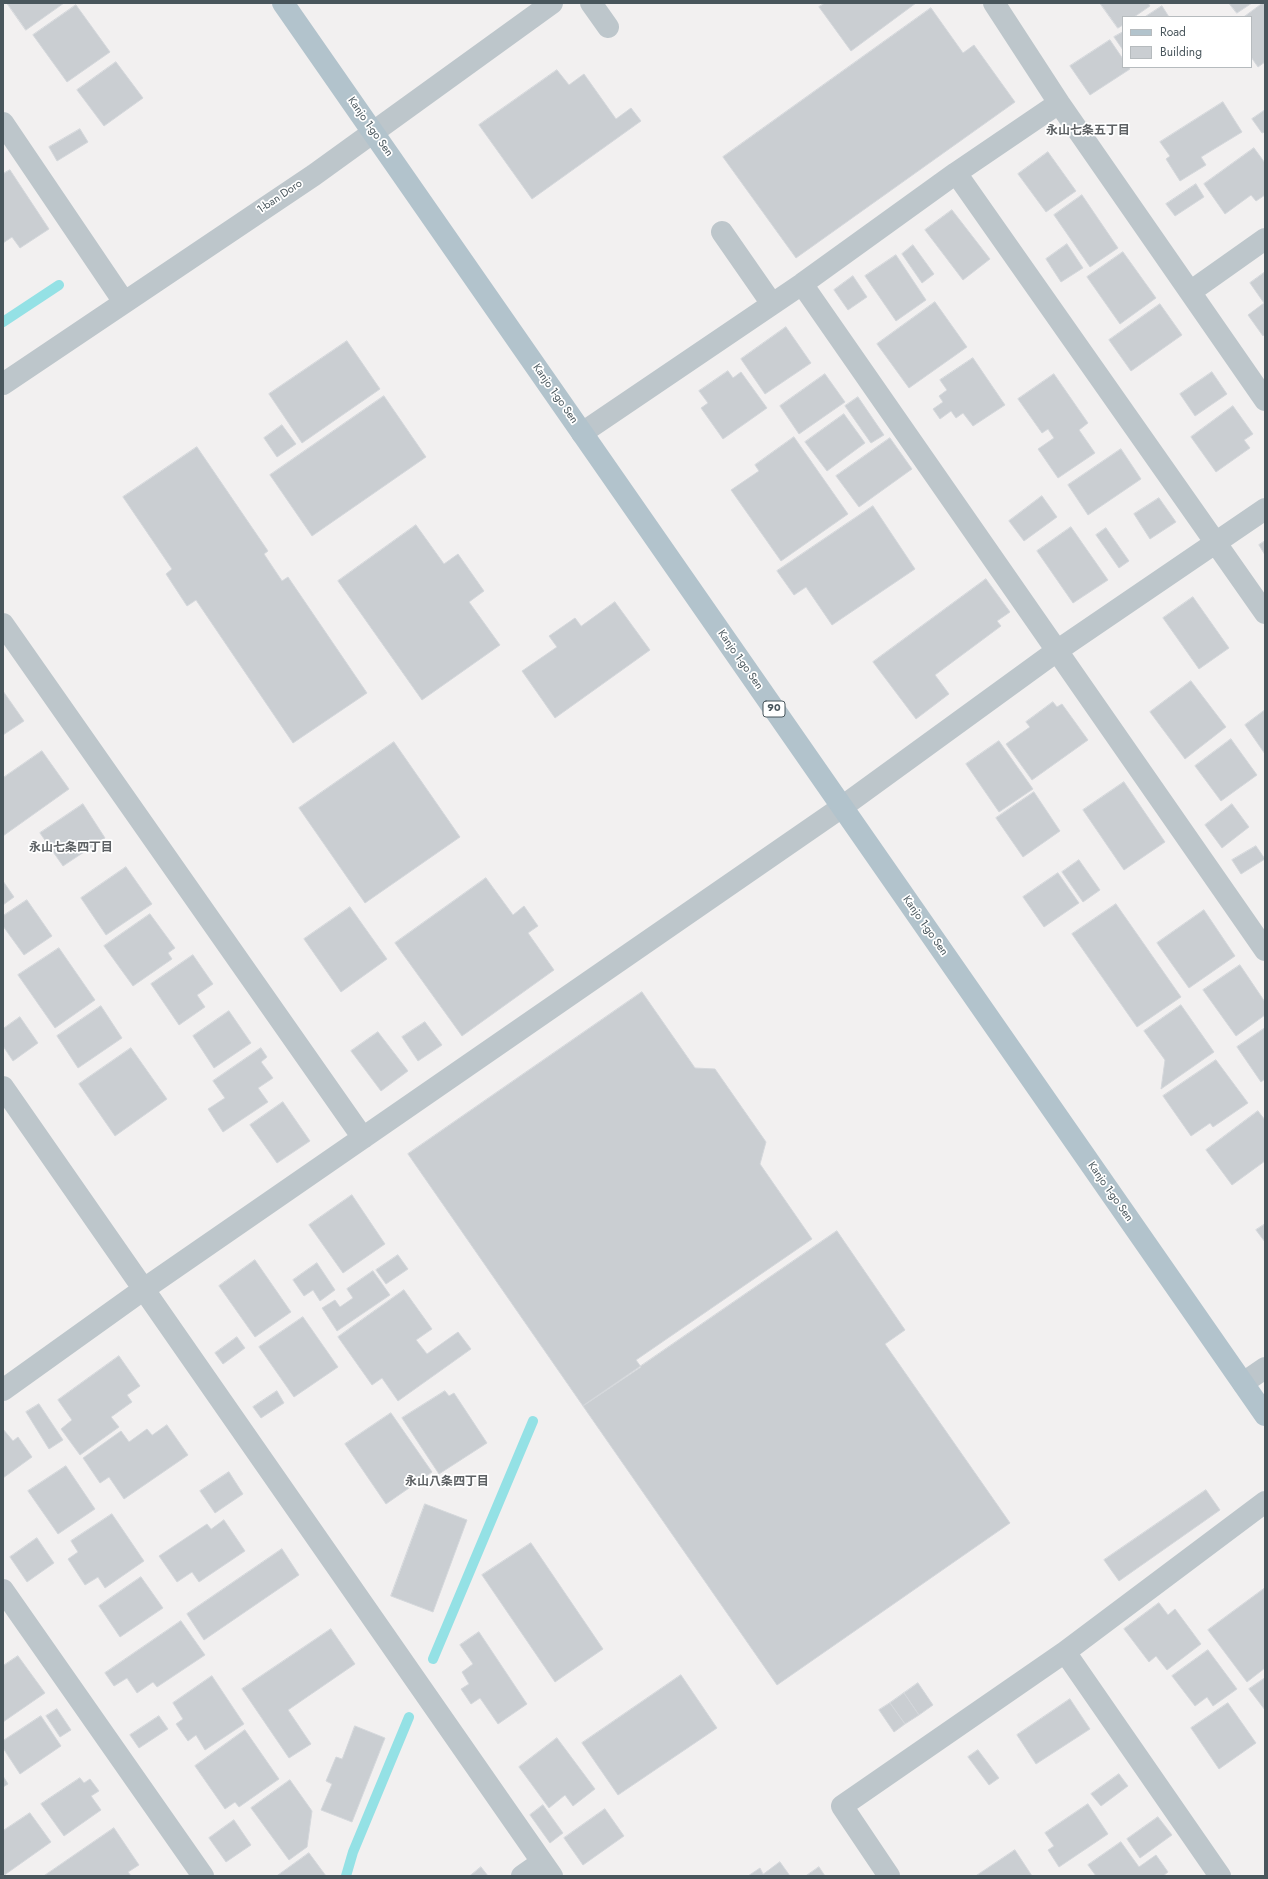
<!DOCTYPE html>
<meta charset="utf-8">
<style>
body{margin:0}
#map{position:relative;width:1268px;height:1879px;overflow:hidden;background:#f2f0f0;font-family:Jost,sans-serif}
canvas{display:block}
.frame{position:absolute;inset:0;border:4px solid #49565c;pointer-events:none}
.legend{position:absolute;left:1122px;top:16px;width:130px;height:52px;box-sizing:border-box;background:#fff;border:1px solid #b6bbbe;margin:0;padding:5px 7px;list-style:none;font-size:12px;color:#49565c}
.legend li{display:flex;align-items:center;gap:8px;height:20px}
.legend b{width:20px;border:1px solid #b6bbbe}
</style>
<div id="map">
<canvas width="1268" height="1879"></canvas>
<div class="frame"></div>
<ul class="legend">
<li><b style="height:5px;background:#b2c3cc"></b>Road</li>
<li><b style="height:11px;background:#caced2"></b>Building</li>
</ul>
</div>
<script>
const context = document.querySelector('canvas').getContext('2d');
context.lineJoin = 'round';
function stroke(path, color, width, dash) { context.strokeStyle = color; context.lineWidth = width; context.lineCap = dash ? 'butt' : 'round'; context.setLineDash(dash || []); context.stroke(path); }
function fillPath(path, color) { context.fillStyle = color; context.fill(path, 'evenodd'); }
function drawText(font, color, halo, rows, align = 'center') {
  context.font = font + ' Jost,"Noto Sans JP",sans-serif'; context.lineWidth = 3.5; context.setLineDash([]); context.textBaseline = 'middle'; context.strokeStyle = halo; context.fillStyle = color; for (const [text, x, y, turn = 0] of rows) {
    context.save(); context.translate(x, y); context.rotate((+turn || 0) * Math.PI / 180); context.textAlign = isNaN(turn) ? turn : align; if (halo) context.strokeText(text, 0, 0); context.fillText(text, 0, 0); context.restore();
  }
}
stroke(new Path2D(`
 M3 322 59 285
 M433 1659 533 1421
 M346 1876 353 1852 409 1717`), '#94e1e5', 10);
const building = new Path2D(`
 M7 3H64L26 30Z
 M825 3H916L851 51 819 7Z
 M1100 3H1148L1150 6 1134 17H1123V25L1118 28Z
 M1229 3H1252L1237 13Z
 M1263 3H1265V62L1258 67 1251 57V17H1244Z
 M76 5 110 52 67 82 33 35Z
 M1162 6 1169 17H1145Z
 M931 8 963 53 974 45 1015 102 796 258 723 157Z
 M1123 32V50L1114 37Z
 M1110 40 1123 59V67H1128L1130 69 1090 95 1070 66Z
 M116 62 143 98 104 126 77 90Z
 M557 70 569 85 584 74 616 119 631 108 641 121 532 199 479 125Z
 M1223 102 1242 132 1201 157 1206 165 1180 181 1166 159 1170 156 1160 142Z
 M1265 110V132L1262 133 1252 119Z
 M80 129 88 142 57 161 49 147Z
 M1254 148 1265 163V195L1256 201 1251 195 1225 214 1204 184Z
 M1048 152 1076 191 1046 212 1018 174Z
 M10 170 49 229 20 248 12 237 3 243V174Z
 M1196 184 1204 197 1175 216 1166 204Z
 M1082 195 1118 248 1090 267 1054 215Z
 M952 210 990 259 963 280 925 230Z
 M1067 244 1083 268 1061 282 1046 259Z
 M913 245 934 274 922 283 902 254Z
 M1123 252 1156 298 1120 324 1087 277Z
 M896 255 926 300 896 321 865 276Z
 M1265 272V334L1263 336 1248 315 1264 303 1250 283Z
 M853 276 867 297 848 310 834 290Z
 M935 302 967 347 909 388 877 344Z
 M1160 304 1182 335 1131 371 1109 340Z
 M786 327 811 363 765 394 741 359Z
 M347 341 380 389 302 443 269 394Z
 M973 358 1005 405 973 426 963 413 956 418 951 411 940 419 933 409 943 402 939 396 947 390 940 380Z
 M728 371 733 378 741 372 767 408 723 439 701 408 708 403 699 391Z
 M1212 372 1227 394 1195 416 1180 394Z
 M825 374 845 402 799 434 780 406Z
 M1054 374 1088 423 1079 430 1095 453 1058 478 1038 449 1054 438 1048 429 1042 433 1018 399Z
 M384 396 426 457 312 536 270 475Z
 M858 397 884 435 871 443 845 406Z
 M1233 406 1253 434 1244 440 1250 448 1216 472 1191 437Z
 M844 414 865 443 827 471 805 442Z
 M282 425 296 444 277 457 264 438Z
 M794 437 848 514 781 561 731 490 759 471 755 465Z
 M890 438 912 469 859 507 836 476Z
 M197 447 268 551 264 554 282 581 288 577 367 693 293 743 196 600 187 606 166 574 172 569 123 497Z
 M1121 449 1141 479 1088 515 1068 485Z
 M1042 496 1057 517 1024 541 1009 521Z
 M1159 498 1176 522 1150 539 1134 514Z
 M873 506 915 569 832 625 806 587 794 595 777 571Z
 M416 525 444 564 458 554 484 591 469 602 500 645 422 700 338 581Z
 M1071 527 1108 580 1073 603 1037 551Z
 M1106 528 1129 561 1119 568 1096 535Z
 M1265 541V555L1259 545Z
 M986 579 1010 612 997 621 1001 626 935 675 949 694 916 719 873 662Z
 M1193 597 1229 648 1199 669 1163 618Z
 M615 602 650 650 555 718 522 671 557 647 549 636 575 618 581 626Z
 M1191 681 1226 727 1185 759 1150 712Z
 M3 691 24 721 3 735Z
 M1053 702 1057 707 1062 704 1088 740 1032 780 1006 744 1030 727 1026 722Z
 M1265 710V754L1245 725Z
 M1231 739 1257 775 1221 801 1195 766Z
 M999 741 1033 789 999 812 966 764Z
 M394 742 460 837 365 903 299 808Z
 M42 751 69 789 3 836V778Z
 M1124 782 1165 842 1124 870 1083 810Z
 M1034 792 1060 831 1023 857 996 818Z
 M83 804 105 838 63 866 40 833Z
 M1232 804 1249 827 1222 848 1205 825Z
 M1256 846 1265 859 1241 874 1232 860Z
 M1079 860 1100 890 1083 902 1062 872Z
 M126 867 152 904 106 935 81 898Z
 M1058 873 1079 903 1044 927 1023 897Z
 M486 878 513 915 524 906 538 926 528 933 554 970 462 1036 395 943Z
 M3 881 14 897 3 905Z
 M27 900 52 936 24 955 3 926V916Z
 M1116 904 1181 997 1137 1027 1072 934Z
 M350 907 387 959 341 992 304 939Z
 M1204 910 1235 956 1189 988 1157 943Z
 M150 914 175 948 168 953 172 959 133 986 104 946Z
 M59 948 95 1000 55 1028 18 975Z
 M193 955 213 984 197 995 205 1007 179 1025 151 984Z
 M1240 965 1265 1002V1015L1236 1036 1203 990Z
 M642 992 695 1068 715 1069 766 1142 760 1164 812 1239 636 1360 641 1367 583 1406 408 1154Z
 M1181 1005 1214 1052 1161 1089 1165 1060 1144 1031Z
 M101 1006 122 1038 78 1068 57 1036Z
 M229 1011 251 1043 214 1068 193 1036Z
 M20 1017 38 1043 13 1061 3 1046V1029Z
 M425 1022 442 1045 418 1061 402 1037Z
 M1265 1028V1079L1261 1082 1237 1047Z
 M378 1032 408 1071 381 1091 351 1051Z
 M131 1048 167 1099 115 1136 79 1084Z
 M261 1048 267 1057 261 1062 273 1078 258 1088 268 1102 223 1132 208 1109 225 1098 213 1081Z
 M1216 1060 1248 1103 1213 1127 1210 1123 1191 1136 1163 1096Z
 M283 1102 310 1141 277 1163 250 1125Z
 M1258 1111 1265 1120V1161L1232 1185 1206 1150Z
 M352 1195 385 1244 343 1273 309 1225Z
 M1265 1224V1242L1256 1230Z
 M837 1231 905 1330 885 1344 1010 1523 777 1685 583 1406Z
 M398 1255 408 1269 386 1284 376 1270Z
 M255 1260 291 1312 255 1337 219 1286Z
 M317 1263 335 1290 320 1301 313 1290 304 1296 293 1280Z
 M373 1271 390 1295 337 1331 322 1308 335 1300 340 1307 353 1298 347 1289Z
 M404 1290 432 1329 416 1340 427 1354 458 1332 471 1349 398 1401 382 1378 372 1385 338 1337Z
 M303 1317 338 1367 294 1397 259 1347Z
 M237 1337 245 1348 223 1364 215 1353Z
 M119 1356 140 1386 127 1395 132 1402 111 1417 119 1427 80 1455 61 1429 72 1420 58 1400Z
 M277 1391 284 1403 261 1418 253 1407Z
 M445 1391 449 1396 454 1393 487 1443 439 1474 402 1418Z
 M39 1404 63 1440 49 1449 26 1412Z
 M391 1413 432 1472 386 1504 345 1444Z
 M167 1425 188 1455 124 1499 109 1477 100 1483 83 1458 121 1431 129 1442 147 1429 152 1435Z
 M3 1429 13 1441 18 1437 32 1457 3 1478Z
 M66 1466 95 1509 58 1534 28 1491Z
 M229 1472 243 1494 215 1513 200 1491Z
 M1206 1490 1220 1510 1119 1581 1104 1560Z
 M425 1504 467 1520 433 1612 391 1596Z
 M112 1514 144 1561 105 1588 98 1577 85 1585 68 1559 78 1552 71 1541Z
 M224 1520 245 1551 199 1582 192 1572 177 1582 159 1556 207 1524 211 1529Z
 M37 1538 54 1563 27 1582 10 1557Z
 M531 1543 603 1649 555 1682 482 1575Z
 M282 1549 299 1575 204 1640 187 1614Z
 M141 1577 163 1608 120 1637 99 1606Z
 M1265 1588V1668L1247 1682 1208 1630Z
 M1159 1603 1168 1615 1175 1609 1201 1644 1167 1670 1156 1656 1149 1662 1124 1629Z
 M181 1621 205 1655 157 1687 153 1682 137 1693 127 1678 114 1686 105 1673Z
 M331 1629 355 1664 288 1710 311 1744 289 1758 242 1689Z
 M479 1632 527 1704 498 1724 480 1698 471 1704 461 1689 469 1684 462 1672 473 1664 460 1645Z
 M1208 1650 1237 1689 1213 1706 1207 1697 1195 1706 1172 1676Z
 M18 1656 45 1693 3 1722V1666Z
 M681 1675 717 1728 618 1795 582 1743Z
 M212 1676 244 1724 205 1750 196 1735 188 1741 176 1724 183 1719 173 1703Z
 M1265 1678V1710L1249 1689Z
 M918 1683 933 1705 919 1715 904 1693Z
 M904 1693 919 1715 905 1724 890 1703Z
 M1070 1699 1090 1729 1036 1764 1017 1735Z
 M890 1703 905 1724 894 1732 879 1710Z
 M1228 1703 1256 1743 1219 1769 1191 1728Z
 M57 1709 71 1730 60 1737 46 1716Z
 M41 1716 61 1746 20 1774 3 1748V1741Z
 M159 1716 168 1729 139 1748 130 1735Z
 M355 1726 385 1738 352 1822 321 1810 332 1784 326 1781 336 1757 342 1759Z
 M245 1730 279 1779 239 1807 235 1802 225 1809 195 1766Z
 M557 1738 595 1789 573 1806 565 1795 549 1808 519 1767Z
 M978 1750 999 1778 989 1785 968 1757Z
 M1119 1774 1128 1786 1101 1806 1091 1794Z
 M3 1776 8 1784 3 1787Z
 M80 1778 84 1783 90 1779 99 1791 91 1796 101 1810 64 1836 41 1804Z
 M290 1780 312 1811 307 1847 289 1860 251 1808Z
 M1088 1804 1108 1834 1059 1867 1048 1850 1054 1846 1045 1833Z
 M543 1805 563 1833 550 1843 530 1815Z
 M605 1809 624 1836 583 1865 564 1838Z
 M30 1813 51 1842 3 1876V1831Z
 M1158 1817 1172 1835 1140 1858 1127 1839Z
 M234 1820 251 1845 226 1862 209 1838Z
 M114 1828 139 1865 128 1872 131 1876H44Z
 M1121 1842 1139 1867 1156 1855 1168 1872 1163 1876H1096L1088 1865Z
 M1015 1850 1032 1876H976Z
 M309 1853 326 1876H277Z
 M780 1862 790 1876H748L760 1868 763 1874Z
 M481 1867 488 1876H470Z
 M819 1867 825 1876H806Z`);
fillPath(building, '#caced2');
stroke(building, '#d4d7db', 1);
stroke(new Path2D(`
 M591 3 608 27
 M994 3 1059 103 1265 400
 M3 123 124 302
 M956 173 1265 613
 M722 232 772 304
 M802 284 1265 950
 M1190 292 1265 239
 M3 384 314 175 552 3
 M582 433 802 284 956 173 1059 103
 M3 624 363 1138
 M3 1087 552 1876
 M1243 1383 1265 1368
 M3 1390 144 1289 842 807 1058 650 1265 509
 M3 1590 203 1876
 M1065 1652 1220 1876
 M522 1876 542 1862
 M889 1876 842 1806 1065 1652 1265 1502`), '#bdc6cb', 22);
stroke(new Path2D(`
 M283 3 1265 1415`), '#b2c3cc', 22);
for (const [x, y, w] of [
 [774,709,22]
]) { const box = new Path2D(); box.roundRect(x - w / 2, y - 8, w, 16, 3); context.fillStyle = '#fff'; context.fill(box); stroke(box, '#49565c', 1); }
drawText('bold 10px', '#49565c', null, [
 ["90",774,709]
]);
drawText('11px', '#49565c', '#fff', [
 ["Kanjo 1-go Sen",370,127,55],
 ["1-ban Doro",280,197,-34],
 ["Kanjo 1-go Sen",555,394,55],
 ["Kanjo 1-go Sen",740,660,55],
 ["Kanjo 1-go Sen",925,926,55],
 ["Kanjo 1-go Sen",1110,1192,55]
]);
drawText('bold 12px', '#5d6164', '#fff', [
 ["永山七条五丁目",1088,131],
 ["永山七条四丁目",71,848],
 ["永山八条四丁目",447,1482]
]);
</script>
